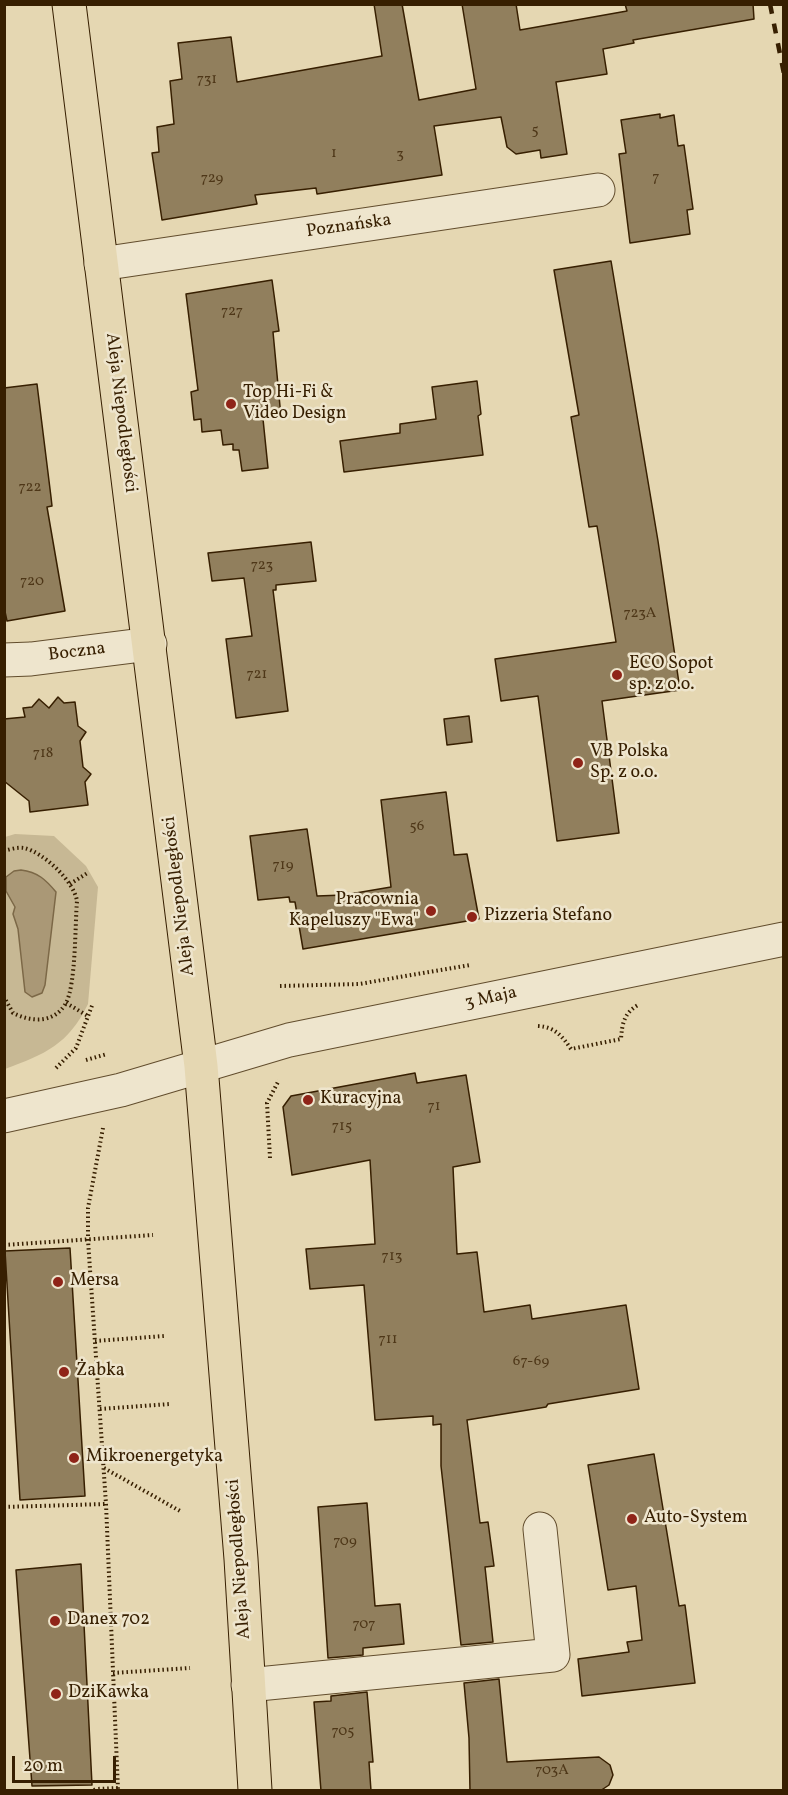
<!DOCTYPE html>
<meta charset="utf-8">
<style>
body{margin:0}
#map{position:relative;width:788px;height:1795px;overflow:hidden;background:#e5d7b2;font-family:Vollkorn,serif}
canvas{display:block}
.frame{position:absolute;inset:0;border:6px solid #371f01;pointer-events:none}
.scale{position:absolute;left:12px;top:1756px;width:104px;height:27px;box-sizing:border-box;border:3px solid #371f01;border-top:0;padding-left:8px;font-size:18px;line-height:21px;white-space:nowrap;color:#371f01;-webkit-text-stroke:4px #eee5cd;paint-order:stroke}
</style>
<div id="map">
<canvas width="788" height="1795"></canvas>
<div class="frame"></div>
<div class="scale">20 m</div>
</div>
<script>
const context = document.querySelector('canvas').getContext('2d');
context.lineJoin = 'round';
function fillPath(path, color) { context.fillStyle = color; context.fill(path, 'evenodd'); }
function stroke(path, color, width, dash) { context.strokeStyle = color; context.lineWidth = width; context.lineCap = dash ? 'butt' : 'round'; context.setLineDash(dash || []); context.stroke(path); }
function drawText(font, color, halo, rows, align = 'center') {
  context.font = font + ' Vollkorn,serif'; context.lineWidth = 5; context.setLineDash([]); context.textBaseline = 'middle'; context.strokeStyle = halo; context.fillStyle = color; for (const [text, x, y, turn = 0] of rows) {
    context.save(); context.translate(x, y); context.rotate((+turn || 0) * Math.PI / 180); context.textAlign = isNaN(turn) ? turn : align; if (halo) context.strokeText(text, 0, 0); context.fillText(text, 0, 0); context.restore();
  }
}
fillPath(new Path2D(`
 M15 834 54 836 86 866 98 887 88 1004C68 1045 45 1054 5 1069V837Z`), '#c7b894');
const water = new Path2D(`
 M21 870C38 872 46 880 56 892L45 985 42 993 32 997 25 992 18 929 13 914 15 907 6 891V877L14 871Z`);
fillPath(water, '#aa9876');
stroke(water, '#7c6847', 1.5);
const building = new Path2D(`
 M374 4H402L419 100 476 89 462 4H516L520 30 627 11 625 4H753L754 19 633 40 634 43 603 49 607 74 556 82 567 154 541 158 540 150 516 154 507 147 501 117 434 126 442 175 317 194 316 188 255 195 257 204 162 220 152 153 159 152 157 127 174 124 170 81 182 79 178 43 231 37 237 82 382 56Z
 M660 114V118L674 115 678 146 684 145 693 209 687 210 690 234 630 243 619 154 626 153 621 120Z
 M611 261 658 541 680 690 602 701 619 833 557 841 538 696 501 701 495 659 616 642 597 526 589 527 571 417 579 415 554 270Z
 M272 280 279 331 273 332 281 417 263 419 268 468 242 471 239 450H233V444L223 445 221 430 202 432 201 419 194 420 191 392 198 390 186 294Z
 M477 381 481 414 478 416 483 455 344 472 340 441 400 433V424L436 419 432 387Z
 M37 384 51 497 52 506 47 507 65 611 7 621 4 607V388Z
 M311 542 316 581 276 585V590H273L288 711 236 718 226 639 252 636 244 578 212 581 208 553Z
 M58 697 64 703 75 702 78 726 86 732 80 741 83 767 91 774 85 782 88 805 30 812 29 801 4 781V719L25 717 23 708 32 707 39 699 49 708Z
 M469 716 472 742 447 745 444 719Z
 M446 792 454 855 467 854 479 919 303 949 295 902H290L289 897 258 900 250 836 307 829 317 896 344 895 391 887 381 800Z
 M415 1073 417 1083 466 1075 480 1162 453 1167 457 1254 477 1252 484 1312 530 1305 532 1319 626 1305 639 1389 548 1404 546 1407 467 1420 480 1523 488 1522 494 1566 485 1567 493 1642 461 1645 441 1466V1424L433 1425V1416L375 1420 364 1285 310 1289 306 1249 375 1244 370 1160 292 1175 283 1107 291 1096Z
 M70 1248 85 1496 20 1500 5 1251Z
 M654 1454 679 1606 685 1605 695 1683 582 1696 578 1659 629 1652 627 1642 642 1640 636 1586 608 1590 588 1465Z
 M367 1503 375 1606 400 1604 404 1644 363 1648V1655L328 1658 318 1507Z
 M81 1564 92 1785 32 1786 16 1570Z
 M499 1679 507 1762 599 1757 610 1765 613 1775 609 1785 600 1791H470L469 1738 464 1683Z
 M367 1692 373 1762H369L371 1791H321L314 1702 331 1701V1696Z`);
fillPath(building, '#917f5d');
stroke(building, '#371f01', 1.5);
const minor = new Path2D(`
 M101 264 598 190
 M4 660 31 659 150 644
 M4 1116 121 1090 289 1040 784 939
 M248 1685 553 1655 540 1529`);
const major = new Path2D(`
 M69 4 201 1066 241 1559 255 1790`);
stroke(minor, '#624d2d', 35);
stroke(major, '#371f01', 35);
stroke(new Path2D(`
 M4 851C10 849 18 847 24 848 43 852 74 881 77 901 75 924 76 984 66 1003 54 1024 31 1022 13 1013L4 997
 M70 884 89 872
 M280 986 359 984 470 965
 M66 1003 88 1016
 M538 1026C555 1027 562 1036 571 1049L621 1039C622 1024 624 1013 638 1005
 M86 1060 107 1054
 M56 1068 76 1048 93 1003
 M103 1128 88 1208V1240L106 1504 118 1790
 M270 1158 267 1103 279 1080
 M4 1245 153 1235
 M95 1341 164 1336
 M100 1409 170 1404
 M104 1468 180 1511
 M4 1507 106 1504
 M113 1673 190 1668
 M94 1790 96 1789 118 1788`), '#371f01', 4, [1.5, 3]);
stroke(minor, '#eee5cd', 33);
stroke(major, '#e5d7b2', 33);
stroke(new Path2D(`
 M770 4 784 74`), '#371f01', 4.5, [10, 10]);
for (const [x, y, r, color] of [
 [231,404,6,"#8f2418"],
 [617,675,6,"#8f2418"],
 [578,763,6,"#8f2418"],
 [431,911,6,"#8f2418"],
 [472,917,6,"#8f2418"],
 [308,1100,6,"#8f2418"],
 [58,1282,6,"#8f2418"],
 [64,1372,6,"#8f2418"],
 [74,1458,6,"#8f2418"],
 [632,1519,6,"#8f2418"],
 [55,1621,6,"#8f2418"],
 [56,1694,6,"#8f2418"]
]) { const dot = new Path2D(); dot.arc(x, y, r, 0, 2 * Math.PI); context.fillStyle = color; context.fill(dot); stroke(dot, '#eee5cd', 2); }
drawText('15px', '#4e3718', null, [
 ["731",207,80],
 ["5",535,131],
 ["1",334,154],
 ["3",400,155],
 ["7",656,178],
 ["729",212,179],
 ["727",232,312],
 ["722",30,488],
 ["723",262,566],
 ["720",32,582],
 ["723A",640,614],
 ["721",257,675],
 ["718",43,754],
 ["56",417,827],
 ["719",283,866],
 ["71",434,1107],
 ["715",342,1127],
 ["713",392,1257],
 ["711",388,1340],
 ["67-69",531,1362],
 ["709",345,1542],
 ["707",364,1625],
 ["705",343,1732],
 ["703A",552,1771]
]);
drawText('18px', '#371f01', '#eee5cd', [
 ["Poznańska",349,227,-8],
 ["Aleja Niepodległości",120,413,83],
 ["Boczna",77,653,-7],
 ["Aleja Niepodległości",180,896,-97],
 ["3 Maja",491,999,-12],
 ["Aleja Niepodległości",240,1559,-94]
]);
drawText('18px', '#371f01', '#eee5cd', [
 ["Top Hi-Fi &",243,394],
 ["Video Design",243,415],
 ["ECO Sopot",629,665],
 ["sp. z o.o.",629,686],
 ["VB Polska",590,753],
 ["Sp. z o.o.",590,774],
 ["Pracownia",419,901,"right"],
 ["Kapeluszy \"Ewa\"",419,922,"right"],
 ["Pizzeria Stefano",484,917],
 ["Kuracyjna",320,1100],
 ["Mersa",70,1282],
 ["Żabka",76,1372],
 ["Mikroenergetyka",86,1458],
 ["Auto-System",644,1519],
 ["Danex 702",67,1621],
 ["DziKawka",68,1694]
], 'left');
</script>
